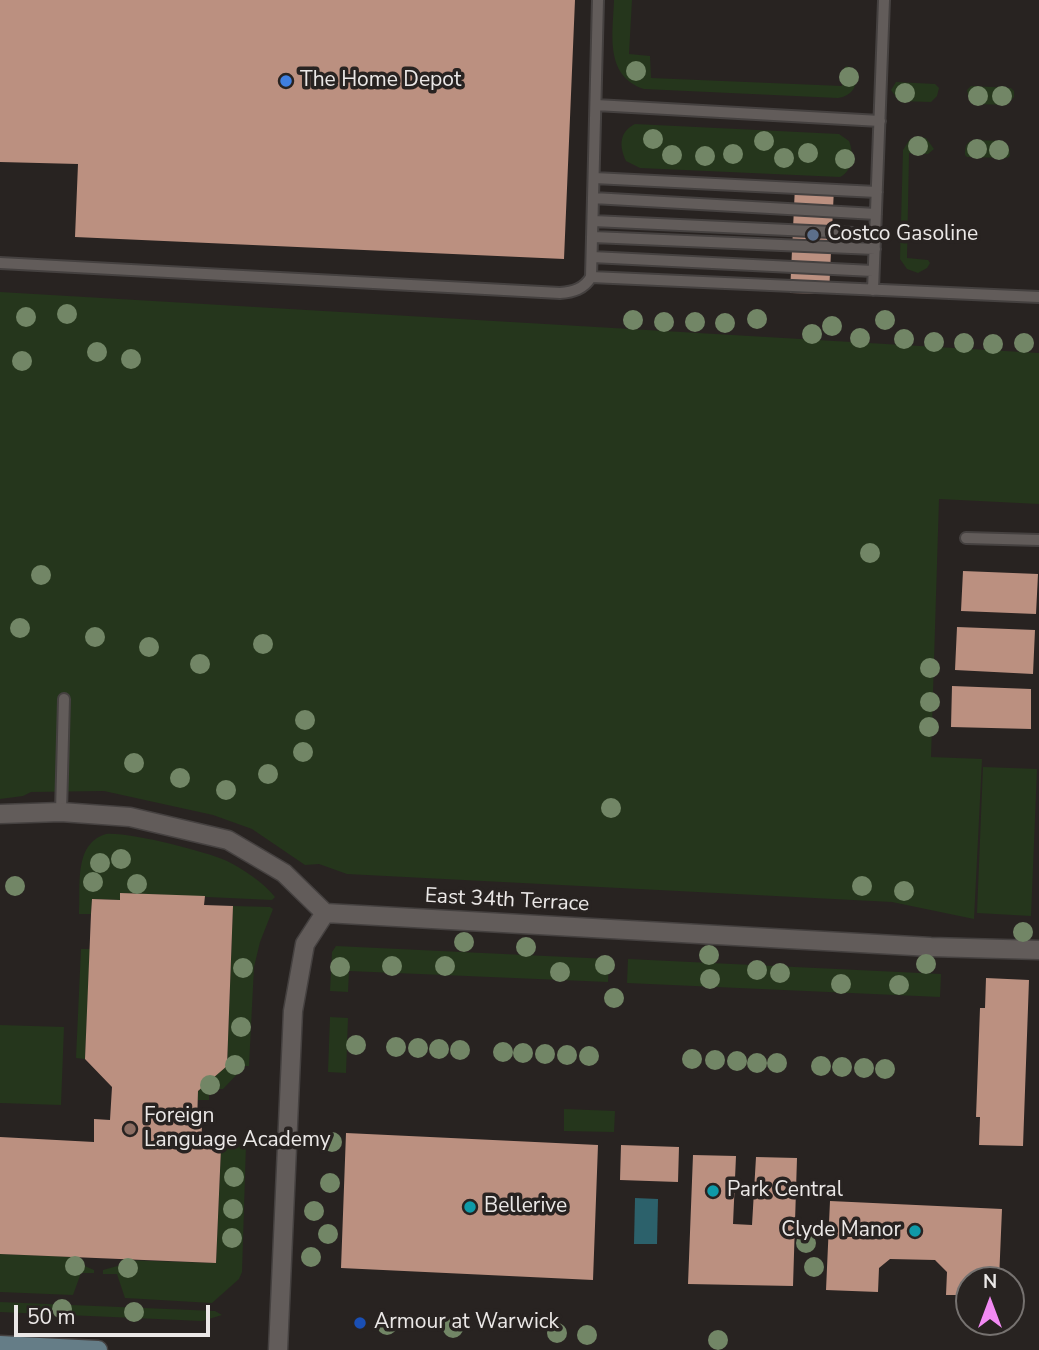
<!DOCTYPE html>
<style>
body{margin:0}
#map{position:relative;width:1039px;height:1350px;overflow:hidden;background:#282321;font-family:"Nunito Sans",sans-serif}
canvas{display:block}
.north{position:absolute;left:955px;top:1266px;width:70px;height:70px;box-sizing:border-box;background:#282321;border:2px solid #767270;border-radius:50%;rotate:0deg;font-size:19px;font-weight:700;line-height:28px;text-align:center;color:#ebe8e7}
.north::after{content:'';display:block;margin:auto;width:24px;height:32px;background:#f28af3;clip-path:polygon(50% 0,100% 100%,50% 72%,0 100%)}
.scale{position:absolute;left:14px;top:1305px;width:196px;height:32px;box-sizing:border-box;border:4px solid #ebe8e7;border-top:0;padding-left:9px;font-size:21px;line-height:24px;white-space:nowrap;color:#ebe8e7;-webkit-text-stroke:5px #282321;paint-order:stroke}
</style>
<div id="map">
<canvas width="1039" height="1350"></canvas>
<div class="north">N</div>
<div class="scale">50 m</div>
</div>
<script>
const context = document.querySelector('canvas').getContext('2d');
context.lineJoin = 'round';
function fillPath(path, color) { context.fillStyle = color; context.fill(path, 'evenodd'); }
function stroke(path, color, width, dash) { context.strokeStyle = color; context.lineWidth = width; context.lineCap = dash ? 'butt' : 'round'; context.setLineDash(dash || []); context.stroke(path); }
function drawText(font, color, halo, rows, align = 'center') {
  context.font = font + ' "Nunito Sans",sans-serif'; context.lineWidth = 7; context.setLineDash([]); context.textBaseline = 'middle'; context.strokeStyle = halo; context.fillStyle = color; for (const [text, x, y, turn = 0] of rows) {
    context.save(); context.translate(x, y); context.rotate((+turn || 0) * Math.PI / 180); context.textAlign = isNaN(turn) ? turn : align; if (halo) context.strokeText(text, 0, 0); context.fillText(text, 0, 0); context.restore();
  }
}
fillPath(new Path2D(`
 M614 0H632L629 54 650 56 651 78 842 86 844 68 847 66 855 71C859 86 852 96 838 98L644 89C604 76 613 33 614 0Z
 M896 82 935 84 939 88 937 96 931 102 899 101 891 90Z
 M971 86 1011 88 1014 91V97L1007 105 975 104 969 99 967 90Z
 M635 124 839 134 849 141C854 153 853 171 840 177L640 168 626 161C619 146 619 132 635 124Z
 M916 137 926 138 934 149 928 154 909 153 907 258 928 260 930 263 927 268 918 273 907 269 900 259 903 150 910 139Z
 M974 140 1002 141 1009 147 1010 156 1007 158 967 157 965 155C965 147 966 142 974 140Z
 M0 292 1039 353V504L939 499 931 757 982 759 974 919 892 902 347 874 319 864 305 865 252 829 213 815 104 791 31 792 23 796 0 799Z
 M983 767 1037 769 1031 916 977 913Z
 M106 834C130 832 204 851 227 861 243 869 264 883 275 897L272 900 121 893 120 900 92 899 91 914H79C81 886 73 844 106 834Z
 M233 906 270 907 273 909 260 942 254 967 249 1066H245L223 1089H213L209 1093V1100H198V1091L227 1065Z
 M336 946 609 959 608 982 349 971 348 992 330 991 332 952Z
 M81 949H90L85 1059 76 1058Z
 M628 959 941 974 940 997 627 983Z
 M330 1017 348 1018 346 1073 328 1072Z
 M0 1025 64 1027 61 1105 0 1103Z
 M564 1109 615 1111 614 1132 564 1131Z
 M201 1143 246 1144 242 1272 239 1279 212 1303 125 1298 117 1274H103V1270L121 1265 122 1260 216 1263 221 1148 201 1147Z
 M0 1254 78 1257V1263L94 1270V1273H81L73 1295 0 1292Z
 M0 1302 215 1311 222 1315 202 1321 0 1312Z`), '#25361c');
fillPath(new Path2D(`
 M635 1198 658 1199 657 1244H634Z`), '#2c616b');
fillPath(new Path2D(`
 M0 0H575L564 259 75 237 78 164 0 162Z
 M795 186 834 188 829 294 790 293Z
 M963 571 1038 574 1036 614 961 611Z
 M957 627 1035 630 1033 674 955 670Z
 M952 686 1031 689V729L951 727Z
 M120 893 205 896 204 905 233 906 227 1066 198 1091 197 1124 202 1125 201 1147 221 1148 216 1263 0 1254V1137L94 1142V1119L110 1120 112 1087 85 1059 91 914 92 899 120 900Z
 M986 978 1029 980 1023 1146 979 1145 980 1117H976L980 1008H985Z
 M346 1133 598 1145 593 1280 341 1268Z
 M621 1145 679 1147 678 1182 620 1180Z
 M693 1155 736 1156 733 1224 752 1225 756 1157 797 1158 793 1286 688 1284Z
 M830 1201 1002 1209 999 1280H969V1295H946L947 1272 935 1260 890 1259 879 1268 878 1292 826 1290Z`), '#bb9080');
const lane = new Path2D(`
 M596 105 880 121
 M594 178 877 192
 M593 198 876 214
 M593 221 875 234
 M593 237 875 249
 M592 257 873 271
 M0 263 560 293C573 292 584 289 591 277L598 0
 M591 277 1039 297
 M873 290 884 0
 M966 538 1039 540
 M61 812 64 699`);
const street = new Path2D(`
 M0 814 61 812 130 817 228 840 284 873 325 913 931 947 1039 950
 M278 1350 293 1011 305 944 325 913`);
const secondary = new Path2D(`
 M0 1345 98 1350`);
stroke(lane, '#454140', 14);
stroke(street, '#454140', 21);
stroke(secondary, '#454140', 21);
stroke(lane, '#625c5a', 10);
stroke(street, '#625c5a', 18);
stroke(secondary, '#657d87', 18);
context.fillStyle = '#728666';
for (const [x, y] of [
 [636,71],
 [849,77],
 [905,93],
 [978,96],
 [1002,96],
 [653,139],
 [764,141],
 [918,146],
 [977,149],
 [999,150],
 [808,153],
 [733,154],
 [672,155],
 [705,156],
 [784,158],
 [845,159],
 [67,314],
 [26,317],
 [757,319],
 [633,320],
 [885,320],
 [664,322],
 [695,322],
 [725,323],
 [832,326],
 [812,334],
 [860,338],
 [904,339],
 [934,342],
 [964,343],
 [1024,343],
 [993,344],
 [97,352],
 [131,359],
 [22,361],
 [870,553],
 [41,575],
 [20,628],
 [95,637],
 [263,644],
 [149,647],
 [200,664],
 [930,668],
 [930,702],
 [305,720],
 [929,727],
 [303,752],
 [134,763],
 [268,774],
 [180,778],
 [226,790],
 [611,808],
 [121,859],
 [100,863],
 [93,882],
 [137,884],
 [15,886],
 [862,886],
 [904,891],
 [1023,932],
 [464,942],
 [526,947],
 [709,955],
 [926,964],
 [605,965],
 [392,966],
 [445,966],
 [340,967],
 [243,968],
 [757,970],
 [560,972],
 [780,973],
 [710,979],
 [841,984],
 [899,985],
 [614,998],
 [241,1027],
 [356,1045],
 [396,1047],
 [418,1048],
 [439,1049],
 [460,1050],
 [503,1052],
 [523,1053],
 [545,1054],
 [567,1055],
 [589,1056],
 [692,1059],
 [715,1060],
 [737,1061],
 [757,1063],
 [777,1063],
 [235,1065],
 [821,1066],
 [842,1067],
 [864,1068],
 [885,1069],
 [210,1085],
 [332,1142],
 [234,1177],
 [330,1183],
 [233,1209],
 [314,1211],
 [328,1234],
 [232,1238],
 [806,1243],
 [311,1257],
 [75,1266],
 [814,1267],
 [128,1268],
 [62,1309],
 [134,1312],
 [387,1325],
 [453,1328],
 [557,1333],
 [587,1335],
 [718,1340]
]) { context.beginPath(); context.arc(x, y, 10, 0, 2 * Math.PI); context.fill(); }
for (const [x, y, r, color] of [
 [286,81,7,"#3f7fe0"],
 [813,235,7,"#5c6f8a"],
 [130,1129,7,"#8d6e63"],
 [713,1191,7,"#0f9aa8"],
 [470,1207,7,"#0f9aa8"],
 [915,1231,7,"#0f9aa8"],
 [360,1323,7,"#1a4fb4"]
]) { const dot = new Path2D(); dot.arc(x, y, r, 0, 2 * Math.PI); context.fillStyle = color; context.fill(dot); stroke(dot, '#282321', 2.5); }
drawText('21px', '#ebe8e7', '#282321', [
 ["The Home Depot",300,81],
 ["Costco Gasoline",827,235],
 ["Foreign",144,1117],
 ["Language Academy",144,1141],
 ["Park Central",727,1191],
 ["Bellerive",484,1207],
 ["Clyde Manor",901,1231,"right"],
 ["Armour at Warwick",374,1323]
], 'left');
drawText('21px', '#ebe8e7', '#282321', [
 ["East 34th Terrace",507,901,3]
]);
</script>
